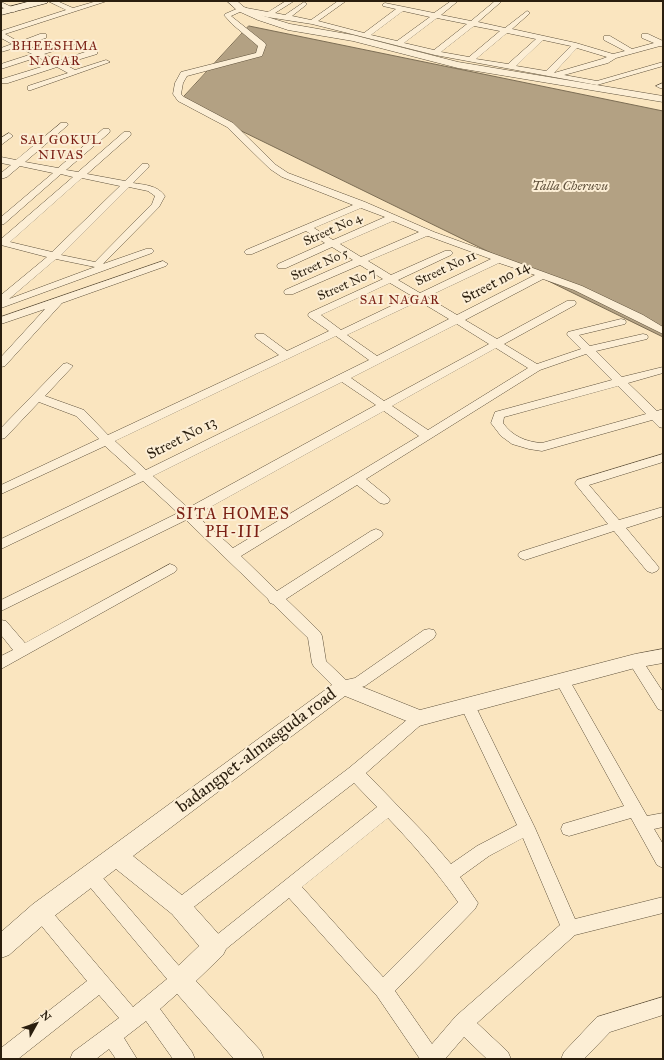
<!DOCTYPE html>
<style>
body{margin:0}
#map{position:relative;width:664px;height:1060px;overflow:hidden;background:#fae5bf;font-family:"IM FELL Great Primer",serif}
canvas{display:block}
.frame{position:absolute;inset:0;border:2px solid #2a1e0e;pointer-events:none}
.north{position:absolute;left:16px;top:1004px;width:40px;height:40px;-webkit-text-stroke:3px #fceed5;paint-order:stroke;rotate:50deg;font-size:11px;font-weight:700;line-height:16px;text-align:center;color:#2a1e0e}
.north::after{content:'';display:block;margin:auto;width:14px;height:18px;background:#2a1e0e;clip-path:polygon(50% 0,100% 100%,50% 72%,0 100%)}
</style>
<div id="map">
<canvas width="664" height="1060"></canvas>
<div class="frame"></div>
<div class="north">N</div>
</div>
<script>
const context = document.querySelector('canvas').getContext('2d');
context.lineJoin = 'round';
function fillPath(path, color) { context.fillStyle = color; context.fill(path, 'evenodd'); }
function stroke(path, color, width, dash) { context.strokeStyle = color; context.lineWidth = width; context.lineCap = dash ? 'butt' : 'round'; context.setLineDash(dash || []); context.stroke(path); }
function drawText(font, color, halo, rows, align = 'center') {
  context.font = font + ' "IM FELL Great Primer",serif'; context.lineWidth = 4; context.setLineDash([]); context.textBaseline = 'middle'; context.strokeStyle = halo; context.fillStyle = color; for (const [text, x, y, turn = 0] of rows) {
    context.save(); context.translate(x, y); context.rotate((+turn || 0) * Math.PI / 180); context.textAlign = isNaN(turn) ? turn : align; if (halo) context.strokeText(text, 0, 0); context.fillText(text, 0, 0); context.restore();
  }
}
const water = new Path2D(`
 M249 26 663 111V337L180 101Z`);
fillPath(water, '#b3a183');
stroke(water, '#7c6d54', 1);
const minor = new Path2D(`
 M48 1H57L73 8 97 1H107L5 34 19 42 40 34H46V38L25 44 39 51 70 40H76V44L44 54 58 61 91 50H97V54L64 64 75 70 106 60 110 62 31 90H28V86L68 73 57 67 8 83H2V79L51 64 38 57 1 69V64L32 54 18 47 1 52V48L12 44 1 38V31L66 10Z
 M286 1H294L275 13 285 15 304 2 307 4 306 5 292 16 311 20 338 1H346L318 21 364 33 396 9 383 6V4L385 3 434 13 451 1H458L441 15 471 21 495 1H502L478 22 505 28 527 11 529 12V14L512 29 576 43 613 54 625 51 604 40V36H610L632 49 654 43 642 38V34H648L663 41V47L660 46 616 58 608 63 564 75 597 81 663 62V66L597 85 435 55 312 24 267 17 242 11 231 16 265 43 266 45 262 56 187 76 183 83 181 94 184 97 233 123 276 165 288 173 365 202 434 232 582 286 643 315 663 327V334L574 290 543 279 465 320 497 339 567 301H575L576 303 575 305 504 344 537 364 581 349 568 336 567 334 568 332 621 319 625 320 626 322 625 324 579 335 590 346 643 334 647 335 648 337 647 339 596 351 622 377 663 367V373L628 383 657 411 663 409V428L659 427 652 420 542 451 529 449 512 444 501 436 491 423 495 412 612 380 586 354 540 370 366 479 388 497 390 500 388 503 384 504 380 503 357 485 241 556 277 591 371 531 376 529 381 531 383 534 381 537 286 599 320 632 322 636 326 661 346 680 355 678 424 630 429 629 434 630 436 634 434 638 365 686 343 693 338 691 314 667 312 663 308 638 273 604 270 603 268 599 186 520 1 611V600L178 513 143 481 1 549V539L136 474 105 446 1 494V485L99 439 76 416 39 402 5 438 1 439V428L63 364 67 363 73 366 45 396 84 410 108 435 279 355 256 338 255 336 256 334H264L287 351 329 331 309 317 308 315 309 313 383 279 360 265 293 294H285L284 292 285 290 353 260 332 247 286 268H278L277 266 278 264 325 243 306 231 252 254H246L244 252 246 250 353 205 282 177 270 169 227 127 178 101 173 94 175 83 181 72 256 53 258 46 232 24 224 15 225 14 241 7 268 12ZM403 11 430 17 397 41 371 35ZM437 18 467 24 434 50 404 43ZM474 26 500 31 469 57 441 52ZM507 33 536 39 508 64 476 59ZM543 40 571 46 546 71 516 66ZM577 48 607 57 602 59 554 73ZM361 208 385 217 333 240 314 228ZM393 221 419 232 361 257 340 244ZM427 236H428L491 259 420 293 398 280 451 255 453 253 451 251H445L391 275 368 261ZM499 263 535 275 457 315 427 297ZM390 283 412 296 341 330 321 315ZM419 301 449 319 377 356 347 335ZM457 324 489 344 384 401 351 378ZM336 336 369 360 146 470 115 441ZM496 348 528 368 428 430 392 406ZM342 382 376 405 188 508 153 476ZM618 386 646 414 542 443C526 442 512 436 503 423L504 417 508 416ZM384 411 419 436 233 548 196 515Z
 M1 2 16 9 17 10 14 12 1 7Z
 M663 83V88H660L656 86Z
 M61 123H67L68 125 25 162 58 168 103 129H109L110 131 109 133 66 170 78 172 124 132H130L131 134 130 136 87 174 125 181 142 164H148L149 166 148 168 133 183C145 185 157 185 165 196L159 207 103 264 146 249H152L154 251 152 253 1 308V295L47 257 1 245V239L73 177 61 174 4 224 1 225V217L53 173 20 166 7 177 1 179V173L11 165 1 163V157L16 160ZM82 178 120 186 52 252 10 242ZM129 187 148 191 155 196 152 204 95 262 61 255ZM56 259 95 267 9 299Z
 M9 133 13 136 1 145V138Z
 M163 261 168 264 166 266 62 303 5 366 1 367V357L45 309 1 324V317Z
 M663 454V462L589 485 619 520 663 507V516L626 528 657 565 659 568 657 571 652 573 647 571 614 531 525 560 520 558 518 555 520 552 608 524 577 486 575 483 577 480Z
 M170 564 175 566 177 569 175 572 1 669V656L13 650 1 635V620L6 621 25 643Z
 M635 655 640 657 663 692V711L658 709 628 661 630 657Z
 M562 674 567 676 647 816 663 813V827L654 829 663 844V868L657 865 631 818 569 836 563 834 561 829 563 824 624 806 555 680 557 676Z
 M468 699 473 701 535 828 575 919 663 897V913L575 935 477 1023 508 1052 511 1059H487L464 1037 445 1059H420L377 996 289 898 221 953 215 956 209 953 206 947 209 941 377 807 354 783 186 913 180 915 174 913 171 907 174 901 349 768 414 714 419 712 424 714 427 718 424 722 366 773 425 834 451 864 477 846 517 825 460 705 463 701ZM388 818C413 844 437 872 458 902L383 977 302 887ZM523 838 560 925 456 1016 432 1044 395 991 475 909 478 903 460 877 489 856Z
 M90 867 96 870 186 974 189 980 186 986 160 1009 192 1052 195 1059H173L146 1021 124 1038 137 1059H116L109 1049 96 1059H70L73 1052 119 1018 99 995 18 1059H1V1048L87 981 35 918 32 912 35 906 41 904 47 906 133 1007 167 979 84 880 81 875 84 870Z
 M663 997V1015L610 1032 584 1059H561L564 1052 597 1017Z`);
const tertiary = new Path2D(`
 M227 1H237L244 7 264 16 290 24 353 35 458 62 663 96V102L458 68 353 41 288 30 258 20 238 11Z
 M663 649V663L635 668 419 726 345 696 133 856 188 900 223 939 227 947 223 955 196 981 260 1050 264 1059H234L172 988 168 980 172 972 199 946 172 914 116 869 49 920 9 955 1 958V932L33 904 336 682 343 679 350 682 420 710 635 654Z`);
const secondary = new Path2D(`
 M31 1H48L47 3 1 15V9Z`);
stroke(minor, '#5e503a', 1);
stroke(tertiary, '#5e503a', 1);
stroke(secondary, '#2a1e0e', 1);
fillPath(minor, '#fceed5');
fillPath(tertiary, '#fceed5');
fillPath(secondary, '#fceed5');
context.letterSpacing = '1px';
drawText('13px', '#7a1f14', '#fceed5', [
 ["BHEESHMA",55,47],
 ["NAGAR",55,62],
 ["SAI GOKUL",61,141],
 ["NIVAS",61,156],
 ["SAI NAGAR",400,301]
]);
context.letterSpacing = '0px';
drawText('italic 13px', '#61523d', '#fceed5', [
 ["Talla Cheruvu",570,187]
]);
drawText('13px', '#2a1e0e', '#fceed5', [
 ["Street No 4",333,230,-24],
 ["Street No 5",320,265,-24],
 ["Street No 11",446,269,-25],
 ["Street No 7",347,285,-24]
]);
drawText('15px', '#2a1e0e', '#fceed5', [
 ["Street no 14",496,283,-28],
 ["Street No 13",182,439,-27]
]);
context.letterSpacing = '1px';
drawText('16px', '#7a1f14', '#fceed5', [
 ["SITA HOMES",233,515],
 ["PH-III",233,533]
]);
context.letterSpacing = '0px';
drawText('18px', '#2a1e0e', '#fceed5', [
 ["badangpet-almasguda road",257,751,-37]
]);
</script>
